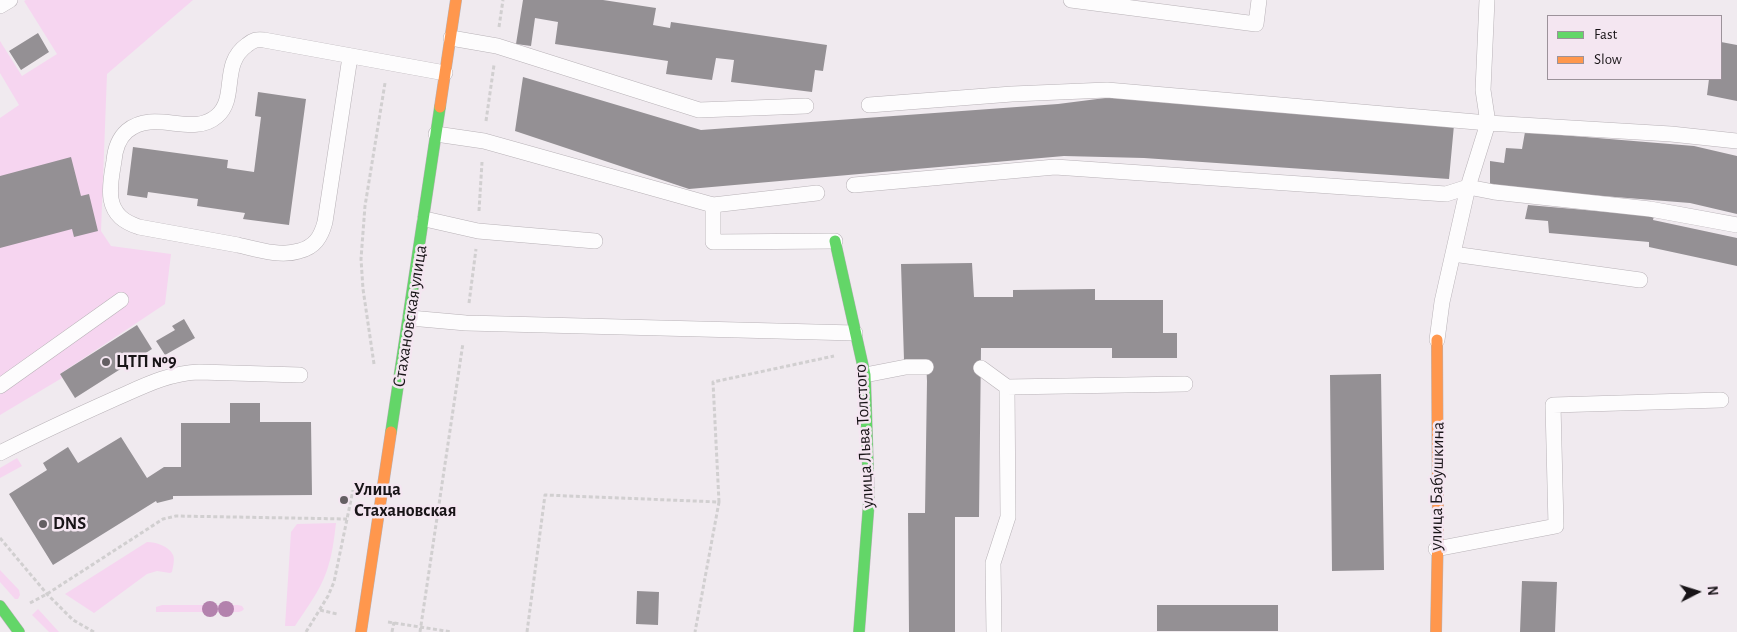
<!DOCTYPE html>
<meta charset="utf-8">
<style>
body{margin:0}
#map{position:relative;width:1737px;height:632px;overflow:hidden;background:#f0eaef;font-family:"Alegreya Sans",sans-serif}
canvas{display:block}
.legend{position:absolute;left:1547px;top:15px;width:175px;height:65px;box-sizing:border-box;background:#f4e6f1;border:1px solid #9c929a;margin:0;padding:6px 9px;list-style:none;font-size:15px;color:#181417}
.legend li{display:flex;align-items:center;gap:10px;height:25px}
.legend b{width:25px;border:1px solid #9c929a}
.north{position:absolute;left:1672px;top:567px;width:50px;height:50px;-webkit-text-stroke:4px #f4e6f1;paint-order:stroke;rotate:85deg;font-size:14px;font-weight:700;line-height:20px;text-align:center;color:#181417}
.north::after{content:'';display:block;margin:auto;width:18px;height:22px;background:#181417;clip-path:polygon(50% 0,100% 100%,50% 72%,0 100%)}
</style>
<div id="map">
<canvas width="1737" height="632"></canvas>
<ul class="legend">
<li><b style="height:6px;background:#63d668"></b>Fast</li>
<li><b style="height:6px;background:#ff974d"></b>Slow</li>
</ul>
<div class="north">N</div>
</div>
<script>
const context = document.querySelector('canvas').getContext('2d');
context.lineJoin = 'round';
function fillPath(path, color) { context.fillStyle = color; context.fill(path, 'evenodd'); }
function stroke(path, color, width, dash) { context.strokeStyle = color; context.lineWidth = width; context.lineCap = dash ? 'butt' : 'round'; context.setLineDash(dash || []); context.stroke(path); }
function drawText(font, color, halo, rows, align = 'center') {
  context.font = font + ' "Alegreya Sans",sans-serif'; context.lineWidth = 5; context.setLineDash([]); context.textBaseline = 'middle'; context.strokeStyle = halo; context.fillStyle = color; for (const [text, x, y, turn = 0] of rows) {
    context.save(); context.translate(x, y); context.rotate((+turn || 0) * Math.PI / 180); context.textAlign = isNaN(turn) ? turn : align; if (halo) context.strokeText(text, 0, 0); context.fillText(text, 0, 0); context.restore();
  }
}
fillPath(new Path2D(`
 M26 0H193L107 74 101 231 111 246 171 254 165 304 60 374 62 378 0 415V118L19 105 0 73V41L22 76 57 54 24 1Z
 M17 458 22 466 0 478V468Z
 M336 523C334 540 332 557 326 573 319 592 306 609 295 626H285L291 532 297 524Z
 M147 542C156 542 169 546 173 555 175 559 173 567 172 572L170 573 157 571 147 574 94 613 65 594Z
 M0 570 19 590 20 595 18 599H15L0 582Z
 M162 605H238L242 606 244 609 242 611 239 612H156V607Z
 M38 609 59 632H49L32 615Z`), '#f6d5f0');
fillPath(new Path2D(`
 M523 0H603L656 8 653 25 670 28 671 22 827 45 823 71 815 70 812 92 731 82 734 60 716 58 712 80 666 74 668 61 555 44 558 22 535 18 531 46 516 44Z
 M38 33 49 52 21 70 9 51Z
 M1721 42 1737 45V101L1707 95 1709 79H1721Z
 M523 77 701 130 1058 104 1113 97 1454 125 1449 179 1144 158 1064 156 689 189 515 131Z
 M258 92 306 99 289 225 243 219 245 213 197 206 198 199 148 192 147 198 127 195 133 147 228 160 227 168 254 172 261 117 255 116Z
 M1525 132 1694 146 1737 156V214L1690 203 1490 187V161L1504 163 1506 148 1522 149Z
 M71 157 81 196 89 194 98 231 74 237 72 229 0 248V176Z
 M1528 205 1654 216 1653 220 1737 238V266L1649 247V242L1549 233 1548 221 1525 219Z
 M972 263 974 297H1013V290L1095 289V300H1163V333H1177V358H1112V348H981L979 517H955V632H909L908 513H925L927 381 926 360H904L901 264Z
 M184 319 195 338 165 355 156 341 175 330 172 326Z
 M137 325 152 349 75 398 60 374Z
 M1381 374 1384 570 1332 571 1330 375Z
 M230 403H260V422H311L312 495 173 496V499L157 503 156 501 53 565 9 494 47 470 43 463 68 447 78 463 121 437 147 478 164 467H181V423H230Z
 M1522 581 1557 582 1555 632H1520Z
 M637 591 659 592 658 625 636 624Z
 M1157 605H1278V631H1157Z`), '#949094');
const lane = new Path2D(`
 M1071 0 1256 24 1259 0
 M0 6 10 0
 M451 38 497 46 699 110 806 106
 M350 57 325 222C321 237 315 247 299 251 280 257 256 249 238 245 205 239 172 233 139 227 124 222 114 215 111 199 109 186 112 173 114 161 115 149 118 139 127 131 155 108 192 138 217 116 238 98 220 64 247 45 253 40 257 39 264 40L445 73
 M869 105 1012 94 1107 90 1488 123 1671 134 1737 141
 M436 134 484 141 713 205 817 193
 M854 185 1055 167 1446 194 1468 187 1494 192 1650 209 1737 225
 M713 205V242L835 241
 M425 219 478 231 595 241
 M1453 254 1640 280
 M410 318 466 323 855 333
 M1437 340 1442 302 1468 187 1488 123 1483 90 1487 0
 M981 368 1007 387
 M865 375 906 367H926
 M0 386 121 300
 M0 453C37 434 74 417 112 400 140 388 167 373 199 372L300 375
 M1436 549 1556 526 1553 405 1721 400
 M994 632 993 563 1008 517 1007 387 1185 384`);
const fast = new Path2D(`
 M835 241 865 375 869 501 859 632
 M391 432 440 107
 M0 606 19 632`);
const slow = new Path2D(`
 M440 107 456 0
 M361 632 391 432
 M1436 632 1438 528 1437 340`);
stroke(lane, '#b8b2b7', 16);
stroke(fast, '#b8b2b7', 12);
stroke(slow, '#b8b2b7', 12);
stroke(new Path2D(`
 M499 27 503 0
 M486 121 494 65
 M479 211 482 162
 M469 303 476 249
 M374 364 363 289 361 259 365 206 385 83
 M719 502 713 382 834 356
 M0 538 47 594 73 620 94 632
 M30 603 47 594 163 519 176 516 347 519
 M320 610 337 614
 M388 622 452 632
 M306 632 328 596 334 582 353 490
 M392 632 394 622
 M420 632 463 343
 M527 632 545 495 719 502 695 632`), '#d1cfd0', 3, [4, 2.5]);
stroke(lane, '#fdfcfd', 15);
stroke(fast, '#63d668', 11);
stroke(slow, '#ff974d', 11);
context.fillStyle = '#b382ad';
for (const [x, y] of [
 [210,609],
 [226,609]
]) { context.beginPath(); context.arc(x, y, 8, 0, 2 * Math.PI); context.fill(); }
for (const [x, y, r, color] of [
 [106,362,5,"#645f63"],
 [344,500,5,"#645f63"],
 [43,524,5,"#645f63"]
]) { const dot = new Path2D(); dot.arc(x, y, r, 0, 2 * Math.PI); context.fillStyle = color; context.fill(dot); stroke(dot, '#f4e6f1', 2); }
drawText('18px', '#181417', '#f4e6f1', [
 ["Стахановская улица",410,316,-81],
 ["улица Льва Толстого",864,436,-93],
 ["улица Бабушкина",1437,486,-89]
]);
drawText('bold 18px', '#181417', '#f4e6f1', [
 ["ЦТП №9",116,362],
 ["Улица",354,490],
 ["Стахановская",354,511],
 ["DNS",53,524]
], 'left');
</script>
